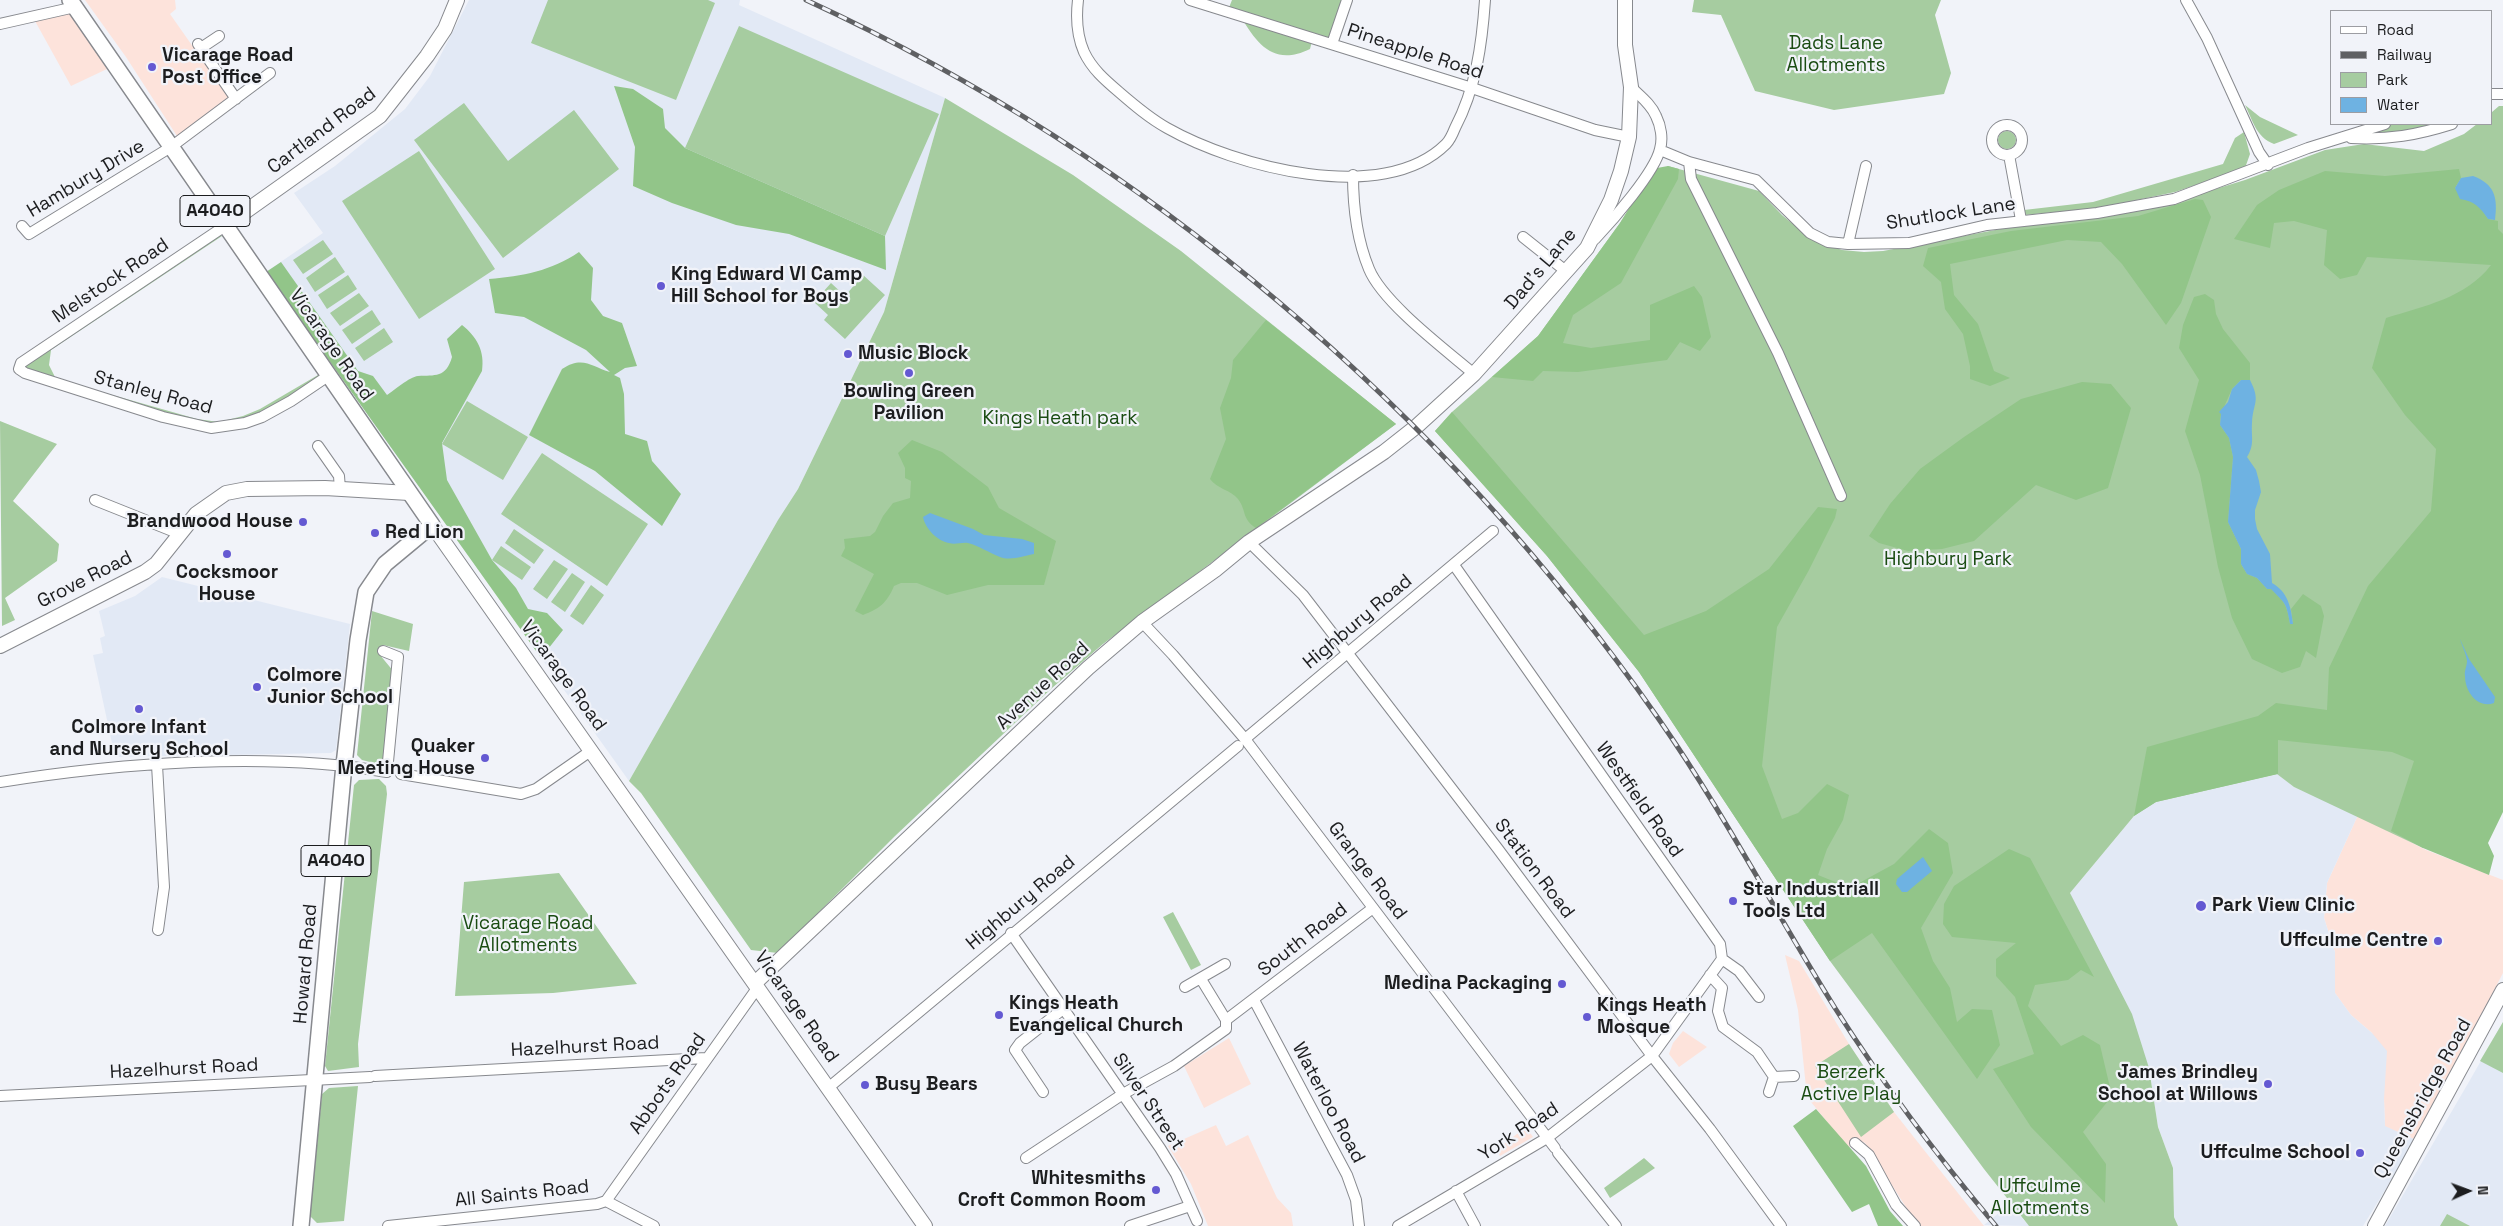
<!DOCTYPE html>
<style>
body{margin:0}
#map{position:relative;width:2503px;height:1226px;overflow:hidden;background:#f1f3f9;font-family:"Space Grotesk",sans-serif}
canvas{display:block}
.legend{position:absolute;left:2330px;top:10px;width:162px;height:115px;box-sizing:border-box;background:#f1f3f9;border:1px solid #9c9da2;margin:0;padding:6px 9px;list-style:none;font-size:15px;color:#1c1d1f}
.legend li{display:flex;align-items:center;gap:10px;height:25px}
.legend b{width:25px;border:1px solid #9c9da2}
.north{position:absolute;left:2443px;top:1166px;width:50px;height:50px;-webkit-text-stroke:4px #f1f3f9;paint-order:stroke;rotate:88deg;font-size:14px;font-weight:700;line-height:20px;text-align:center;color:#1c1d1f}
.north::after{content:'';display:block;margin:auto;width:18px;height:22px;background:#1c1d1f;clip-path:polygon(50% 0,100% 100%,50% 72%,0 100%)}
</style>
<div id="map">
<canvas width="2503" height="1226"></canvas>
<ul class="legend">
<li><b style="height:6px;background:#fff"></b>Road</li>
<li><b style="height:6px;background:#5f6063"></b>Railway</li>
<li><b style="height:14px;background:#a6cca0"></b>Park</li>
<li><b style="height:14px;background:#6eb2e2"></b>Water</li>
</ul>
<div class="north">N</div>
</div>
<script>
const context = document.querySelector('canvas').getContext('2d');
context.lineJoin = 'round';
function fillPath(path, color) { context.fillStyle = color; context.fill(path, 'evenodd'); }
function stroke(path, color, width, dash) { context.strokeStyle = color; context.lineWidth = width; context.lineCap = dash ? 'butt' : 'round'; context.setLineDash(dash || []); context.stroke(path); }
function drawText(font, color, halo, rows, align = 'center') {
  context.font = font + ' "Space Grotesk",sans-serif'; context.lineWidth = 4.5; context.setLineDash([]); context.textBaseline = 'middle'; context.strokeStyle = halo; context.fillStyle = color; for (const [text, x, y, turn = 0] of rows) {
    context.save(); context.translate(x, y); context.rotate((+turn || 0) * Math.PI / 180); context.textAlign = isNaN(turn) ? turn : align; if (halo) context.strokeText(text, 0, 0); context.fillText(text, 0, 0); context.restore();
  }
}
fillPath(new Path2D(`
 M85 0H175L176 9 170 14 229 98 177 136 126 57Z
 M71 13 107 69 71 86 35 21Z
 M2358 815 2426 850 2503 880V973L2416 1140 2385 1127 2384 1099 2372 1033 2351 1015 2335 993V952L2324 918 2327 883Z
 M1785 955 1799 961 1852 1049 1894 1112 1984 1226H1918L1865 1143 1858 1140 1848 1148 1807 1097 1798 1010Z
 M1683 1031 1707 1047 1679 1067 1669 1054 1673 1043Z
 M1229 1038 1251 1084 1204 1108 1184 1066Z
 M1216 1125 1226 1146 1248 1135 1277 1198 1291 1213 1293 1226H1208L1191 1184 1168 1146Z
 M1526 1127 1533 1137 1500 1156 1496 1150Z`), '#fde3db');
fillPath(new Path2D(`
 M469 0H740L739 5 945 98 884 312 798 489 778 520 629 781 266 272 323 233 294 193 335 166 405 109 430 76Z
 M162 577 350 624 336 750 331 753 115 757 93 655 103 653 100 638 105 636 99 611 135 596Z
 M2278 774 2294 787 2358 815 2327 883 2324 918 2335 952V993L2351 1015 2372 1033 2387 1051 2384 1099 2385 1126 2416 1140 2363 1226H2178L2174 1217 2173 1168 2158 1127 2149 1068 2070 893 2134 816 2156 802Z
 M2503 1022V1226H2385L2470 1080Z
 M2010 1204 2029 1226 1984 1225Z`), '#e2e9f5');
fillPath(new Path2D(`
 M548 0H708L715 3 676 100 531 43Z
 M1232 0H1344L1331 42 1228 10Z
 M1694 0H1941L1935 15 1951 73 1944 94 1834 110 1755 91 1721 15 1692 12Z
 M1241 17 1312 41 1310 49C1275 66 1258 46 1241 17Z
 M739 26 939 114 885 236 685 148Z
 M945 98 1073 175 1181 251 1396 424 1103 644 1052 688 895 836 778 953 751 950 641 793 629 781 778 520 798 489 884 312Z
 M464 103 508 161 574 110 619 169 503 258 414 140Z
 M2245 105 2260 117 2298 135 2274 144C2256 137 2253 121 2245 105Z
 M2499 106H2503V444L2423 848 2294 787 2277 774 2156 802 2134 816 2070 893 2132 1014 2149 1068 2158 1127 2173 1168 2174 1217 2178 1226H2029L1984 1169 1830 961 1639 672 1547 556 1435 431 1452 412 1538 336 1620 223 1645 183 1668 166 1759 191 1782 215 1812 240 1842 250 1864 252 1883 251 2022 225 2100 218 2173 202 2245 180 2325 150 2364 144 2424 151 2464 134 2477 124H2492V112Z
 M2393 124H2439L2417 132 2355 136Z
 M1998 140a9 9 0 1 1 18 0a9 9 0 1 1-18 0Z
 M2244 132 2250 154 2245 168 2175 192 2099 208 2024 215V210L2093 202 2223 164 2235 138Z
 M419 151 495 269 419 319 342 201Z
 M219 234 222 236 51 350 49 365 56 379 197 419 219 422 243 416 260 409 318 375 321 377C293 394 253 423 221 425 201 426 181 418 162 412 115 399 70 383 24 367Z
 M323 240 333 254 303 274 293 260Z
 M335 257 345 272 315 292 306 278Z
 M348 275 357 289 327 309 318 295Z
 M863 275 885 295 845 339 824 320 828 315 814 302 831 283 845 296Z
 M359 293 369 306 340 326 330 313Z
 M372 310 381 324 352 344 342 330Z
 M384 328 393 342 364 361 355 348Z
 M467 401 528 437 503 480 442 444Z
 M0 421 57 444 13 501 59 544 57 561 5 598 15 620 2 626Z
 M542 453 648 524 607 586 501 514Z
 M514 529 544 550 534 564 505 543Z
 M501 546 531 567 522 580 492 560Z
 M554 560 568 569 547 599 533 589Z
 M572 573 585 582 565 612 551 602Z
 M591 585 604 595 583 625 570 616Z
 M372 611 413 624 409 651 383 645 380 655 394 672 385 757 378 764 362 760 357 755Z
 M379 779 386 786 387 794 358 1044 359 1067 328 1071 325 1066 354 785 359 780Z
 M559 873 637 984 553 993 455 996 464 882Z
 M1173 912 1201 965 1191 970 1163 917Z
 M2503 1022V1073L2480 1061Z
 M1849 1044 1894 1112 1861 1137 1815 1066Z
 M358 1086 344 1221 317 1223 310 1216 322 1094 329 1088Z
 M1644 1158 1655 1168 1610 1198 1604 1188Z
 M2447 1214 2470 1226H2440Z`), '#a6cca0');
fillPath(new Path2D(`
 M614 86 633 89 663 109 665 128 685 148 885 236 886 270 789 234 736 225 672 203 633 186 635 147Z
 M1668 166 1679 169 1678 179 1621 283 1573 315 1563 343 1591 348 1650 340V305L1694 286 1702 297 1711 337 1700 351 1680 342 1667 360 1578 372 1543 371 1533 381 1492 377 1538 336 1620 223 1645 183 1657 168Z
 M2459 169 2461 178 2455 188 2481 208 2488 219 2498 221V229L2503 234V812L2488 843 2494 856 2489 875 2423 848 2391 831 2414 761 2392 752 2278 740V774L2156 802 2134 816 2147 747 2258 716 2276 703 2327 710 2329 668 2368 586 2431 511 2436 449 2405 415 2372 368 2386 318C2424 306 2466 298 2491 265L2367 257 2357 275 2340 279 2324 265 2327 230 2294 221 2274 223 2270 248 2234 239 2257 205 2279 190 2325 171 2385 176Z
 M2195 199 2203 200 2211 217 2181 303 2166 325 2122 264 2101 242 2067 240 1950 264 1954 295 1978 324 1994 371 2010 378 1990 386 1970 379V366L1963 334 1945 309 1941 282 1923 266 1928 248 2011 231 2138 216Z
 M579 252 593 268 591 300 603 316 622 323 637 366 625 368 614 375 620 378 624 394 625 434 647 441 652 461 681 494 662 526 595 471 529 435 562 369C583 355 592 367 610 372L586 350 524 317 495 313 489 279C523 276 551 271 579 252Z
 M281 262 358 371 373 376 387 395C395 390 409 377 418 376 435 375 446 378 452 357L447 339 462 325C477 337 485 351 482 371L442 443 447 480 492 560 516 588 528 609 547 613 563 630 541 658 266 272Z
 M2205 294 2214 300 2216 314 2223 329 2250 363V380H2241L2232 389 2221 414 2220 425 2229 438 2233 457 2228 522 2241 549V564L2247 574 2257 578 2267 589 2271 588C2285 604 2286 601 2290 624H2293L2291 609 2303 594 2321 606 2324 616 2316 658 2306 651 2300 667 2282 673 2252 659 2232 618 2218 567 2200 475 2185 431 2199 380 2179 348 2183 325 2194 297Z
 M1266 320 1396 424 1256 528C1241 518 1247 511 1238 499 1231 490 1217 489 1210 479L1226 439 1220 408 1231 378 1233 360Z
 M2082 382 2111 384 2131 408 2108 488 2076 500 2036 485 1974 541 1942 549 1908 551 1879 543 1869 536 1890 504 1920 469 1964 437 2021 399Z
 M1452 412 1644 635 1706 611 1769 569 1818 507 1837 509 1835 518 1809 570 1777 627 1762 766 1782 819 1798 813 1827 784 1849 795 1843 820 1827 849 1818 875 1850 888 1894 864 1929 829 1948 843 1953 873 1921 928 1933 961 1950 988 1957 1022 1972 1009 1992 1010 2000 1045 1977 1079 1872 933 1830 961 1639 672 1547 556 1435 431Z
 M912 440 942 452 988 487 999 508 1056 541 1044 585H988L947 595 917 583H901L894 586C887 603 879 609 863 615L855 611 874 574 841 556 845 548 844 539 870 536 875 532 883 516 893 503 910 498 911 481 905 478V468L898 453Z
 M2009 849 2030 858 2094 977 2081 970 2068 980 2035 985 2028 1006 2061 1046 2083 1035 2100 1045 2112 1096 2083 1132 2106 1164 2105 1203 2031 1127 1993 1069 2034 1054 2015 997 1996 976V959L2016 943 1952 937 1943 924 1944 904 1954 886Z
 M1816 1109 1866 1166 1890 1211 1903 1226H1878L1869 1204 1852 1212 1793 1126Z`), '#92c589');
fillPath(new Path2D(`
 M2473 176C2495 184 2498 198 2495 220L2488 219C2480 207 2474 201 2460 199L2455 188 2461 178Z
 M2241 380H2250C2261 402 2253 402 2252 423 2251 437 2255 444 2247 457L2256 470 2259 481 2261 492 2255 510V519L2257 529 2270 554 2272 583C2288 592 2291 607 2293 624H2290C2286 601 2285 604 2271 589H2267L2257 578 2247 574 2241 564V549L2228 522 2233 457 2229 438 2220 425 2221 414 2219 412 2228 402 2232 389Z
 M930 513 973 529 984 535 1022 539 1034 543V554C1024 556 1010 561 1000 557 989 553 980 546 968 543 962 542 955 545 949 543 937 541 925 528 923 517Z
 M2460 639 2469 659 2495 697 2494 703C2478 709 2465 692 2465 676 2464 671 2467 666 2467 661 2466 653 2462 646 2460 639Z
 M1923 857 1932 871 1907 892H1902L1896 884 1897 879Z`), '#6eb2e2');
const street = new Path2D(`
 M1078 0C1076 17 1077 36 1084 52 1092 69 1105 80 1119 92 1134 105 1149 118 1167 128 1234 166 1383 207 1446 144 1450 140 1453 133 1455 128 1476 88 1482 44 1485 0
 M1190 0 1472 88 1595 130 1629 137
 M2186 0 2207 38 2259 152 2268 165
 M0 24 75 7
 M198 44 236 99
 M1332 44 1347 0
 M201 48 219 36
 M2492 94H2503
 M1992 140a15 15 0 1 1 30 0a15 15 0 1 1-30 0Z
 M2351 138C2389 140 2417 135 2452 124
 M1660 150 1689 162 1756 180 1810 233 1828 242 1848 244 1909 243 1987 225 2097 213 2174 199 2308 148 2385 124
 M2009 155 2021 220
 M1689 162 1691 179 1778 353 1841 496
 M1353 175C1353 207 1357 240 1369 269 1383 303 1446 350 1474 374
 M22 226 29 234 171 147 270 73
 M225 226 21 363 19 369 25 373 163 417 211 428 245 423 262 417 291 401 328 376
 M1523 237 1567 272
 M1595 239C1612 221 1655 172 1660 149 1663 139 1661 126 1656 116 1651 104 1640 96 1631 87
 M1848 244 1866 166
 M318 446 339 476 340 489
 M95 500 180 534
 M1249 542 1303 595 1498 849 1652 1056 1710 1129 1781 1226
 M1142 622 1173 655 1245 739 1555 1148
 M1245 739 1493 531
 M157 765 164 887 158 930
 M401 774 521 794 536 789 592 750
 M0 782C120 763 267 751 387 772L398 657 383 651
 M1011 933 1160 1148 1176 1174 1197 1221
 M1722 959 1739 971 1759 997
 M1710 975 1722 988 1718 1011 1723 1027 1757 1052 1774 1077
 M1185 987 1225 964
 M1254 1000 1347 1175 1356 1200 1359 1226
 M1226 1020 1373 908
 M375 1076 706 1058
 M828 1088 1238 746
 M1043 1092 1015 1050 1020 1043 1063 1009
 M1769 1092 1774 1077 1794 1076
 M0 1096 370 1077
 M1855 1143 1869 1155 1896 1205 1915 1226
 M1558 1153 1616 1226
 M1026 1158 1123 1094 1174 1066 1226 1029V1020L1201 979
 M1456 1191 1475 1226
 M606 1201 654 1226
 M388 1226 597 1204 606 1201 758 987
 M1130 1226 1190 1206
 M1398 1226 1547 1138 1652 1056 1722 959 1720 944 1454 565`);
const secondary = new Path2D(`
 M225 226 380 116 427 56 445 29 457 0
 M432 525 925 1226
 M0 646 145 572 156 564 196 514 226 493 247 489 325 488 409 493
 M755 983 1088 668 1142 622 1215 570 1249 542 1384 452 1417 426 1474 374 1587 248 1611 200 1621 171 1629 137 1631 87 1625 45V0
 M2375 1226 2503 990`);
const primary = new Path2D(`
 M70 0 432 525 385 564 366 592 358 640 344 765 301 1226`);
stroke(street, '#87898e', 12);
stroke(secondary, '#87898e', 16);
stroke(primary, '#87898e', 18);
stroke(street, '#fff', 10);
stroke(secondary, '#fff', 14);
stroke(primary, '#fff', 15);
const rail = new Path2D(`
 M806 0C1147 157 1443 410 1658 718 1723 811 1775 912 1835 1008 1884 1085 1938 1157 1996 1226`);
stroke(rail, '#5f6063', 5);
stroke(rail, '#f1f3f9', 3, [9]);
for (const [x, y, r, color] of [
 [152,67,5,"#6459d2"],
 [661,286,5,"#6459d2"],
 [848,354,5,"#6459d2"],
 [909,373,5,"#6459d2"],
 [303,522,5,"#6459d2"],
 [375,533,5,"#6459d2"],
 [227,554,5,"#6459d2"],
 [257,687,5,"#6459d2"],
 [139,709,5,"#6459d2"],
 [485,758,5,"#6459d2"],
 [1733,901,5,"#6459d2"],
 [2201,906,6,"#6459d2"],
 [2438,941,5,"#6459d2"],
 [1562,984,5,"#6459d2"],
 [999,1015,5,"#6459d2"],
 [1587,1017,5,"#6459d2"],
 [2268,1084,5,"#6459d2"],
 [865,1085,5,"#6459d2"],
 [2360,1153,5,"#6459d2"],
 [1156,1190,5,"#6459d2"]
]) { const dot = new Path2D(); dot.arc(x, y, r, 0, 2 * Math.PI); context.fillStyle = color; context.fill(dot); stroke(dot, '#f1f3f9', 2); }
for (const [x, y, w] of [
 [215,211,70],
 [336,861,70]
]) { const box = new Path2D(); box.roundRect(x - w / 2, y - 15.5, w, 31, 4); context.fillStyle = '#f1f3f9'; context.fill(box); stroke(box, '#1c1d1f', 1); }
drawText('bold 18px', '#1c1d1f', null, [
 ["A4040",215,211],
 ["A4040",336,861]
]);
drawText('19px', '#1a4c12', '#f1f3f9', [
 ["Dads Lane",1836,44],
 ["Allotments",1836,66],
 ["Kings Heath park",1060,419],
 ["Highbury Park",1948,560],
 ["Vicarage Road",528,924],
 ["Allotments",528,946],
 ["Berzerk",1851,1073],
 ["Active Play",1851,1095],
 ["Uffculme",2040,1187],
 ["Allotments",2040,1209]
]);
drawText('19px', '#1c1d1f', '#f1f3f9', [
 ["Pineapple Road",1415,52,18],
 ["Cartland Road",322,131,-37],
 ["Hambury Drive",86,179,-31],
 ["Shutlock Lane",1951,214,-9],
 ["Dad's Lane",1541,269,-50],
 ["Melstock Road",111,281,-34],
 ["Vicarage Road",331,345,55],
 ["Stanley Road",153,393,15],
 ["Grove Road",85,580,-27],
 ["Highbury Road",1358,622,-40],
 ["Vicarage Road",563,676,54],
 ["Avenue Road",1043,686,-43],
 ["Westfield Road",1639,800,55],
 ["Station Road",1534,869,53],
 ["Grange Road",1367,871,53],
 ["Highbury Road",1021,903,-40],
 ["South Road",1303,940,-38],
 ["Howard Road",306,964,-85],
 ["Vicarage Road",796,1007,55],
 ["Hazelhurst Road",585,1047,-3],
 ["Hazelhurst Road",184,1069,-3],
 ["Abbots Road",668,1084,-55],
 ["Queensbridge Road",2423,1099,-61],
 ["Silver Street",1148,1102,56],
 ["Waterloo Road",1328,1103,62],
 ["York Road",1519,1132,-33],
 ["All Saints Road",522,1194,-6]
]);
drawText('bold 19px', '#1c1d1f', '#f1f3f9', [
 ["Vicarage Road",162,56],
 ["Post Office",162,78],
 ["King Edward VI Camp",671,275],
 ["Hill School for Boys",671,297],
 ["Music Block",858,354],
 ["Bowling Green",909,392,"center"],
 ["Pavilion",909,414,"center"],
 ["Brandwood House",293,522,"right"],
 ["Red Lion",385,533],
 ["Cocksmoor",227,573,"center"],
 ["House",227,595,"center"],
 ["Colmore",267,676],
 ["Junior School",267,698],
 ["Colmore Infant",139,728,"center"],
 ["and Nursery School",139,750,"center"],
 ["Quaker",475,747,"right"],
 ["Meeting House",475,769,"right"],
 ["Star Industriall",1743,890],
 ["Tools Ltd",1743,912],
 ["Park View Clinic",2212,906],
 ["Uffculme Centre",2428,941,"right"],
 ["Medina Packaging",1552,984,"right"],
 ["Kings Heath",1009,1004],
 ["Evangelical Church",1009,1026],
 ["Kings Heath",1597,1006],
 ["Mosque",1597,1028],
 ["James Brindley",2258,1073,"right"],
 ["School at Willows",2258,1095,"right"],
 ["Busy Bears",875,1085],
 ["Uffculme School",2350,1153,"right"],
 ["Whitesmiths",1146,1179,"right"],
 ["Croft Common Room",1146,1201,"right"]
], 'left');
</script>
